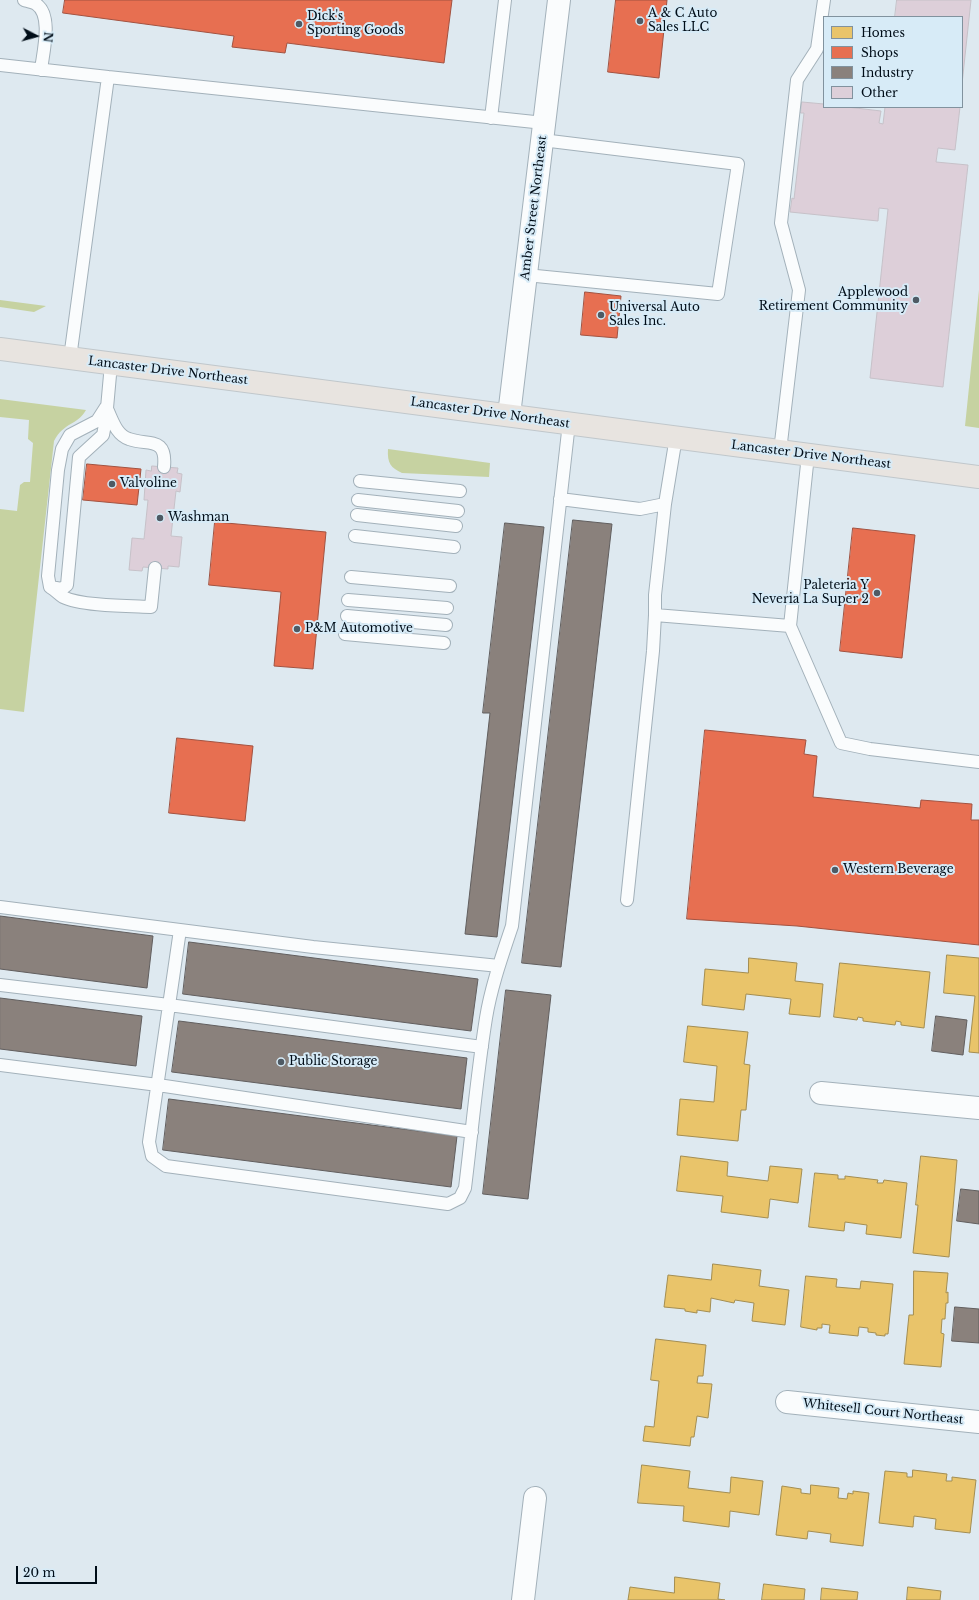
<!DOCTYPE html>
<style>
body{margin:0}
#map{position:relative;width:979px;height:1600px;overflow:hidden;background:#dee9f0;font-family:"Libre Baskerville",serif}
canvas{display:block}
.legend{position:absolute;left:823px;top:16px;width:140px;height:92px;box-sizing:border-box;background:#d7ebf7;border:1px solid #81929e;margin:0;padding:5px 7px;list-style:none;font-size:12px;color:#000d18}
.legend li{display:flex;align-items:center;gap:8px;height:20px}
.legend b{width:20px;border:1px solid #81929e}
.north{position:absolute;left:16px;top:16px;width:40px;height:40px;-webkit-text-stroke:3px #d7ebf7;paint-order:stroke;rotate:96deg;font-size:11px;font-weight:700;line-height:16px;text-align:center;color:#000d18}
.north::after{content:'';display:block;margin:auto;width:14px;height:18px;background:#000d18;clip-path:polygon(50% 0,100% 100%,50% 72%,0 100%)}
.scale{position:absolute;left:16px;top:1566px;width:81px;height:18px;box-sizing:border-box;border:2px solid #000d18;border-top:0;padding-left:5px;font-size:12px;line-height:14px;white-space:nowrap;color:#000d18;-webkit-text-stroke:3px #d7ebf7;paint-order:stroke}
</style>
<div id="map">
<canvas width="979" height="1600"></canvas>
<ul class="legend">
<li><b style="height:11px;background:#e9c46a"></b>Homes</li>
<li><b style="height:11px;background:#e76f51"></b>Shops</li>
<li><b style="height:11px;background:#8a817c"></b>Industry</li>
<li><b style="height:11px;background:#ddcfd9"></b>Other</li>
</ul>
<div class="north">N</div>
<div class="scale">20 m</div>
</div>
<script>
const context = document.querySelector('canvas').getContext('2d');
context.lineJoin = 'round';
function fillPath(path, color) { context.fillStyle = color; context.fill(path, 'evenodd'); }
function stroke(path, color, width, dash) { context.strokeStyle = color; context.lineWidth = width; context.lineCap = dash ? 'butt' : 'round'; context.setLineDash(dash || []); context.stroke(path); }
function drawText(font, color, halo, rows, align = 'center') {
  context.font = font + ' "Libre Baskerville",serif'; context.lineWidth = 4; context.setLineDash([]); context.textBaseline = 'middle'; context.strokeStyle = halo; context.fillStyle = color; for (const [text, x, y, turn = 0] of rows) {
    context.save(); context.translate(x, y); context.rotate((+turn || 0) * Math.PI / 180); context.textAlign = isNaN(turn) ? turn : align; if (halo) context.strokeText(text, 0, 0); context.fillText(text, 0, 0); context.restore();
  }
}
fillPath(new Path2D(`
 M979 290V428L965 426Z
 M0 300 46 306 34 312 0 307Z
 M0 399 86 410C78 425 64 422 54 441L24 712 0 709V509L17 511 20 485 24 482H30L33 443 28 439 29 420 0 417Z
 M388 449 490 463 489 477 402 473C391 468 387 463 388 449Z`), '#c6d2a1');
const homes = new Path2D(`
 M947 955 979 958V1053L969 1052 975 996 944 993Z
 M749 958 797 963 795 981 823 984 820 1017 789 1014 791 999 746 994 744 1010 702 1005 705 969 748 973Z
 M840 963 930 972 924 1028 901 1025V1022L896 1021 895 1025 863 1021V1018L858 1017 857 1020 834 1017Z
 M688 1026 748 1032 744 1064 750 1065 746 1110H741L738 1141 677 1135 680 1099 714 1102 717 1066 684 1062Z
 M681 1156 728 1162 727 1176 768 1181 770 1166 802 1169 798 1203 770 1199 768 1218 721 1212 723 1196 677 1191Z
 M921 1156 957 1160 949 1257 913 1253 918 1205H916Z
 M815 1173 838 1175V1179H845V1176L878 1180 877 1183H883L884 1180 907 1183 901 1238 866 1234 867 1225 845 1222 844 1231 809 1227Z
 M713 1264 761 1270 759 1286 789 1290 785 1325 752 1321 754 1303 735 1300 734 1303 711 1298 710 1312 697 1310V1313L685 1311V1309L664 1307 668 1275 711 1280Z
 M914 1271 948 1273 946 1293 948 1292V1303H946L945 1319H942L941 1333 944 1334 941 1367 904 1364 909 1315H913Z
 M806 1276 837 1279 836 1287 860 1289 861 1281 893 1284 888 1334H885V1336L876 1335V1333L868 1332V1328L859 1327 858 1336 829 1333 830 1325 822 1324V1328H817V1330L801 1327Z
 M656 1339 706 1345 703 1376H698L697 1383 712 1384 708 1418 697 1416 694 1437H691L690 1446 643 1441 645 1426 654 1427 659 1381 651 1380Z
 M642 1465 690 1471 688 1488 730 1493 731 1477 763 1481 759 1515 730 1511 729 1527 683 1521 684 1506 638 1503Z
 M913 1470 947 1474 946 1481H952V1477L976 1480 970 1533 935 1529 936 1519 914 1516 913 1527 879 1523 885 1471 907 1473V1477H912Z
 M811 1485 839 1488 838 1498 847 1499 848 1493 853 1494V1491L869 1493 863 1546 830 1542 831 1534 808 1531 807 1539 776 1535 782 1486 801 1489V1493L810 1494Z
 M675 1577 720 1583 718 1599 725 1600H628L630 1587 674 1593Z
 M764 1584 805 1589 804 1600H762Z
 M908 1587 941 1591 940 1600H907Z
 M822 1588 858 1592 857 1600H821Z`);
fillPath(homes, '#e9c46a');
stroke(homes, '#a38d51', 1);
const shops = new Path2D(`
 M65 0H452L444 63 287 43 285 53 232 47 234 36 63 13Z
 M616 0H667L659 78 608 72Z
 M585 292 621 296 617 338 581 335Z
 M87 464 141 469 137 505 83 500Z
 M215 522 326 532 313 669 274 666 281 592 209 585Z
 M853 528 915 535 902 658 840 651Z
 M705 730 806 740 804 754 817 756 813 797 920 808 921 800 972 804 971 820H979V945L797 926 687 919Z
 M177 738 253 746 245 821 169 813Z`);
fillPath(shops, '#e76f51');
stroke(shops, '#a25240', 1);
const industry = new Path2D(`
 M573 520 612 524 561 967 522 963Z
 M505 523 544 527 497 937 465 934 490 713H483Z
 M0 916 153 936 147 988 0 969Z
 M189 942 478 979 471 1031 183 994Z
 M506 990 551 995 528 1199 483 1194Z
 M0 998 142 1016 136 1066 0 1049Z
 M936 1016 967 1020 963 1055 932 1051Z
 M179 1021 467 1058 461 1109 172 1072Z
 M169 1099 457 1136 451 1187 163 1150Z
 M961 1189 979 1191V1224L957 1221Z
 M955 1307 979 1309V1343L952 1341Z`);
fillPath(industry, '#8a817c');
stroke(industry, '#615e5e', 1);
const building = new Path2D(`
 M897 0H971L962 84V17H895Z
 M802 102 824 104V107H847L881 111 879 123 883 124 885 107H960L955 150 938 148 936 162 968 165 943 387 870 378 888 209 879 208 878 221 790 212 792 198 794 199 804 113H801Z
 M152 466 178 468 177 473 182 474 180 492 176 491 171 536 182 537 179 567 168 566V569L143 567 142 571 129 570 132 538 144 539 148 500H144L146 470 151 471Z`);
fillPath(building, '#ddcfd9');
stroke(building, '#c6c1c8', 1);
const lane = new Path2D(`
 M24 0C27 1 33 2 36 4 53 15 43 52 41 70
 M0 65 108 77 70 358
 M108 77 544 123
 M491 118 505 0
 M526 275 718 294 738 164 542 140
 M106 407 97 421 70 435 62 449 58 470 48 576 50 587C55 590 59 594 63 597 81 606 129 606 151 607L155 568
 M107 409C112 419 116 435 129 439 148 446 167 436 164 467
 M780 451 799 290 781 223 797 80 817 49 824 0
 M808 455 790 626 841 743 870 749 979 762
 M360 481 460 491
 M560 499 640 509 665 504 676 437
 M358 500 458 511
 M357 515 456 526
 M355 536 454 547
 M351 577 450 586
 M50 587 62 589 67 585 79 457 103 435 106 419 111 364
 M348 600 447 608
 M655 615V595L665 504
 M347 616 446 625
 M345 634 444 643
 M627 900 653 651 655 615 790 626
 M0 907 180 930
 M499 966 313 947 180 930 149 1142 152 1156 166 1166 448 1204 460 1198 465 1188C472 1131 477 1074 486 1018 491 987 502 956 512 926L569 423
 M0 985 169 1005 482 1047
 M0 1065 158 1085 472 1132`);
const street = new Path2D(`
 M509 415 559 0
 M821 1093 979 1108
 M787 1402 979 1422
 M523 1600 535 1498`);
const primary = new Path2D(`
 M0 349 979 477`);
stroke(lane, '#a3b1ba', 14);
stroke(street, '#a3b1ba', 24);
stroke(primary, '#c0c7cb', 24);
stroke(lane, '#fafcfd', 12);
stroke(street, '#fafcfd', 22);
stroke(primary, '#e8e4e0', 22);
for (const [x, y, r, color] of [
 [640,21,4,"#4e5a64"],
 [299,24,4,"#4e5a64"],
 [916,300,4,"#4e5a64"],
 [601,315,4,"#4e5a64"],
 [112,484,4,"#4e5a64"],
 [160,518,4,"#4e5a64"],
 [877,593,4,"#4e5a64"],
 [297,629,4,"#4e5a64"],
 [835,870,4,"#4e5a64"],
 [281,1062,4,"#4e5a64"]
]) { const dot = new Path2D(); dot.arc(x, y, r, 0, 2 * Math.PI); context.fillStyle = color; context.fill(dot); stroke(dot, '#d7ebf7', 1.5); }
drawText('12px', '#000d18', '#d7ebf7', [
 ["A & C Auto",648,14],
 ["Sales LLC",648,28],
 ["Dick's",307,17],
 ["Sporting Goods",307,31],
 ["Applewood",908,293,"right"],
 ["Retirement Community",908,307,"right"],
 ["Universal Auto",609,308],
 ["Sales Inc.",609,322],
 ["Valvoline",120,484],
 ["Washman",168,518],
 ["Paleteria Y",869,586,"right"],
 ["Neveria La Super 2",869,600,"right"],
 ["P&M Automotive",305,629],
 ["Western Beverage",843,870],
 ["Public Storage",289,1062]
], 'left');
drawText('12px', '#000d18', '#d7ebf7', [
 ["Amber Street Northeast",534,208,-83],
 ["Lancaster Drive Northeast",168,371,7],
 ["Lancaster Drive Northeast",490,413,8],
 ["Lancaster Drive Northeast",811,455,7],
 ["Whitesell Court Northeast",883,1412,6]
]);
</script>
